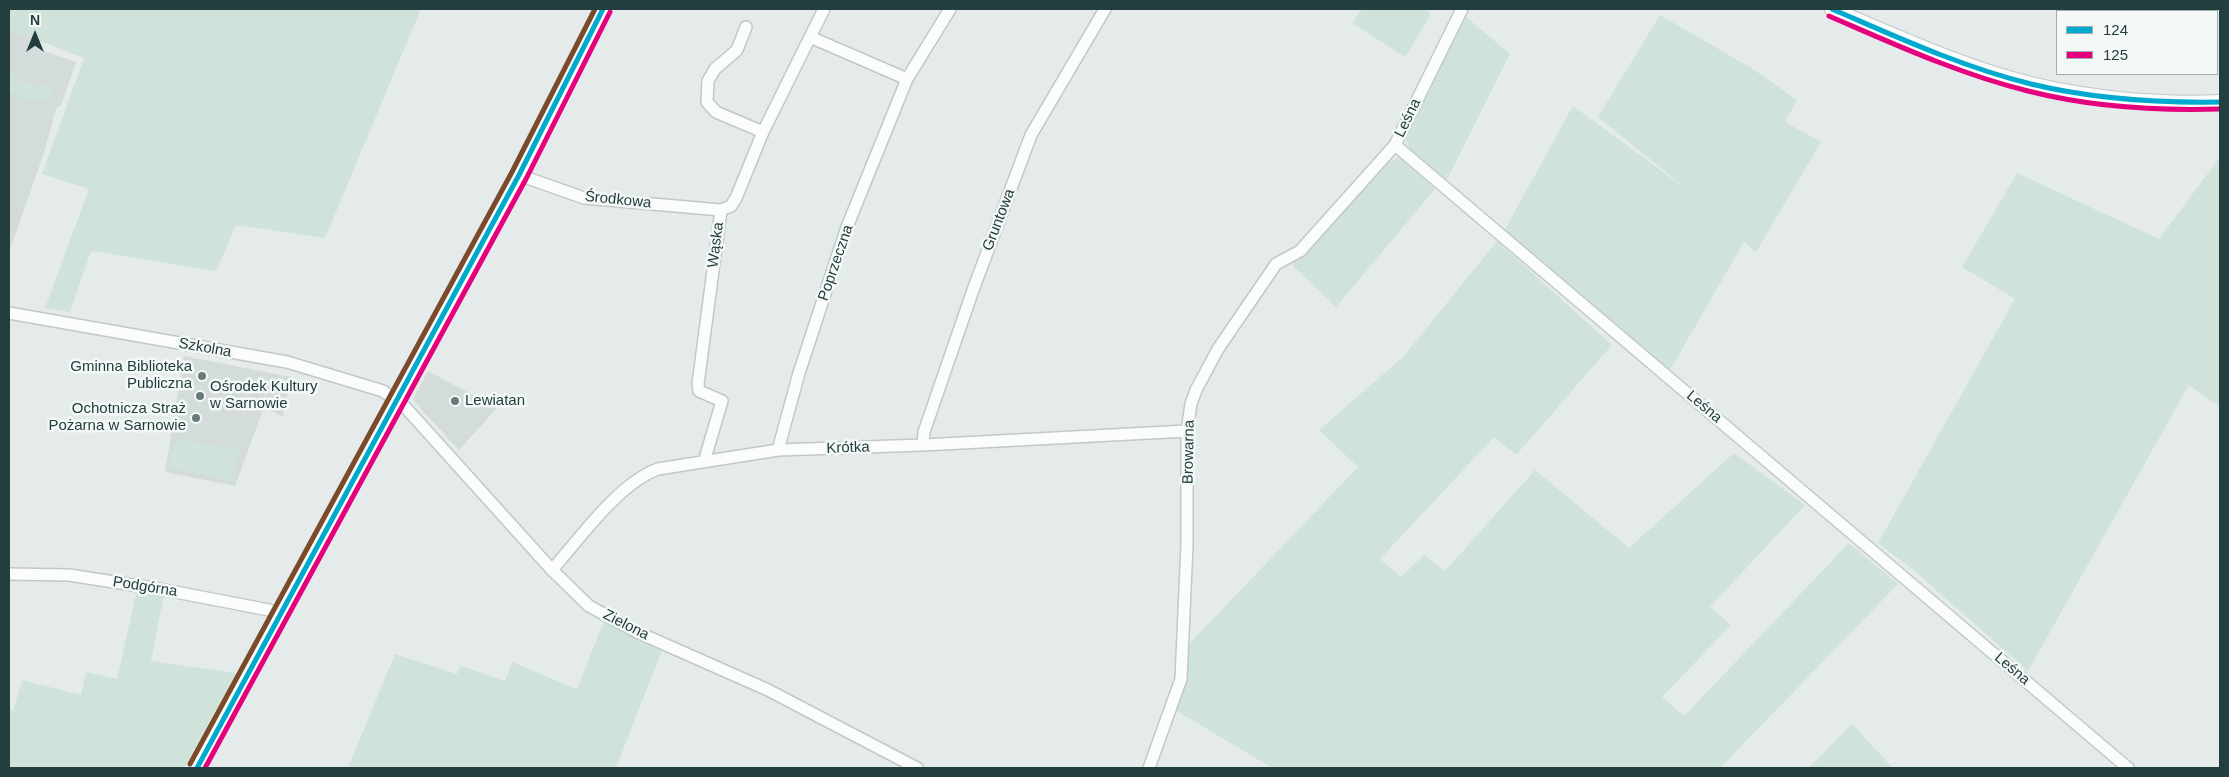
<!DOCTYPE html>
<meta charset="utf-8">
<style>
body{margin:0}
#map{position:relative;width:2229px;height:777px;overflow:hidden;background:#e5ebea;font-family:Helvetica,sans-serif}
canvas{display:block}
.frame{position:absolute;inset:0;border:10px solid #233e3e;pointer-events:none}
.legend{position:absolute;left:2056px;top:10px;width:162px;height:65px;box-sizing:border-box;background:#f4f9f8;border:1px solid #a0aeae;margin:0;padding:6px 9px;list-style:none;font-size:15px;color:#233e3e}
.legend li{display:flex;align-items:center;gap:10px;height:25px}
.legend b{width:25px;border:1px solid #a0aeae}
.north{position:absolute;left:10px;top:10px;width:50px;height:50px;-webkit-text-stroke:4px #f4f9f8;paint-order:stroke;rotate:0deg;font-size:14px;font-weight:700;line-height:20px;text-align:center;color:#233e3e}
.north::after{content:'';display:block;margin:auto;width:18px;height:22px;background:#233e3e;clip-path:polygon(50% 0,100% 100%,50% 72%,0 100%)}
</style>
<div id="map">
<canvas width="2229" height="777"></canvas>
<div class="frame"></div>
<ul class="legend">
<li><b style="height:6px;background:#00a9ce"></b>124</li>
<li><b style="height:6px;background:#e5007d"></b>125</li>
</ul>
<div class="north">N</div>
</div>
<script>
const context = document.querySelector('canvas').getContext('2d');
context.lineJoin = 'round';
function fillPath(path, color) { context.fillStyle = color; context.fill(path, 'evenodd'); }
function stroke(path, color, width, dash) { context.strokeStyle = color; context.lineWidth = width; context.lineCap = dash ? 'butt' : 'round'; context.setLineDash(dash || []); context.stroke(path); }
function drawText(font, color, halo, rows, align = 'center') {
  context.font = font + ' Helvetica,sans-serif'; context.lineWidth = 5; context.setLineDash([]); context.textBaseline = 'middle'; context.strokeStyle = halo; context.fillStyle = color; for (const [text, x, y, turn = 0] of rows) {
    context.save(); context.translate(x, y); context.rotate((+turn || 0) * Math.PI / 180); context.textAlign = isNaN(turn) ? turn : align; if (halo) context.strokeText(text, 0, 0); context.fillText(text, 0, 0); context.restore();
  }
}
fillPath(new Path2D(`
 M9 29 40 41 38 49 76 62 61 106 56 108 44 153 9 252Z
 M184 356 291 377 283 417 264 407 235 486 165 472Z
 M428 371 497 408 459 450 413 400Z`), '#d3dcda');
fillPath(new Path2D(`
 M9 9H421L325 238 236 225 216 271 91 251 70 312 45 308 89 189 42 174 84 58 9 29Z
 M1362 9H1429L1427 11 1431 14 1405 57 1352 23Z
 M1660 15 1753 69 1797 100 1785 122 1821 142 1756 252 1744 242 1670 370 1504 231 1573 106 1689 191 1598 117Z
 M1465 16 1510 54 1447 180 1411 150 1406 141 1407 131Z
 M14 77 20 83 25 81 34 84 36 88 49 83 53 86V95L40 101H23L15 92 9 91V78Z
 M2220 157V407L2189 385 2028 671 1911 568 1878 543 2015 299 1962 267 2017 173 2159 239Z
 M1397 158 1402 159 1435 189 1336 307 1292 265 1387 163Z
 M1497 241 1612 345 1516 455 1494 437 1380 559 1401 577 1424 555 1445 571 1535 470 1629 548 1734 453 1805 505 1710 607 1731 625 1662 697 1684 716 1849 543 1898 584 1720 768H1272L1174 709 1191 642 1358 467 1319 430 1403 357Z
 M177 439 241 450 229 481 167 467Z
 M137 590 164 594 151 661 236 673 184 768H9V710L13 711 22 680 81 695 86 672 117 679Z
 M604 621 662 650 616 768H348L395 654 457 674 461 666 505 681 512 662 577 689Z
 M1852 724 1893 768H1809Z`), '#cfe3db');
const minor = new Path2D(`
 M746 27 737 50 715 69 708 81 707 102 716 112 763 132
 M810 37 907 79
 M1395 145 2128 768
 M519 175 584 198 721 210
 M9 313 287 362 383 391 406 408 552 570 589 606 637 632 768 690 917 768
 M923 445 924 432 973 290 1031 135 1105 9
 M778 450 799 373 847 227 907 79 950 9
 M706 461V455L722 401 699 391 698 384 721 210 731 206 736 198 763 132 824 9
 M552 570C580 538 619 483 658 469L778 450 923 445 1187 431
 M9 574 69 575 165 590 269 610 279 615
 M1149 768 1181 679 1187 545V431L1191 404 1196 390 1218 349 1276 264 1300 251 1395 145 1462 9`);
const tertiary = new Path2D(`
 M1832 9C1888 33 1946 59 2005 77 2071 97 2152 105 2220 102
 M197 768 286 601 519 175 603 9`);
stroke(minor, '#c2c8c7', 14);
stroke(tertiary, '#c2c8c7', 16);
stroke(minor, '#fbfcfc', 11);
stroke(tertiary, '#fbfcfc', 14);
stroke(new Path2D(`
 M1832 9C1897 37 1962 67 2031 84 2093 99 2156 103 2220 102
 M197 768 519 175 603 9`), '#00a9ce', 5);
stroke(new Path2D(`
 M1829 16C1894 44 1959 74 2028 91 2091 107 2156 111 2220 109
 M205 768 526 179 610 12`), '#e5007d', 5);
stroke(new Path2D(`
 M190 764 512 172 595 9`), '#7a4b2a', 5);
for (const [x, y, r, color] of [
 [202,376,5,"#677b7a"],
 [200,396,5,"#677b7a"],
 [455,401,5,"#677b7a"],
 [196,418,5,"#677b7a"]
]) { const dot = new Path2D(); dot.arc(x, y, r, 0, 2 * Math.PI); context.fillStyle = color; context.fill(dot); stroke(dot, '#f4f9f8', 2); }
drawText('15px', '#233e3e', '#f4f9f8', [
 ["Leśna",1408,118,-64],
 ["Środkowa",618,200,6],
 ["Gruntowa",999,220,-69],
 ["Wąska",716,245,-83],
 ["Poprzeczna",836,263,-71],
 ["Szkolna",205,348,10],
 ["Leśna",1704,407,40],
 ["Krótka",848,448,-2],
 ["Browarna",1189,452,-89],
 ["Podgórna",145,587,9],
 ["Zielona",626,625,27],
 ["Leśna",2012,669,40]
]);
drawText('15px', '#233e3e', '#f4f9f8', [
 ["Gminna Biblioteka",192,367],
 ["Publiczna",192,384],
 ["Ośrodek Kultury",210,387,"left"],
 ["w Sarnowie",210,404,"left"],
 ["Lewiatan",465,401,"left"],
 ["Ochotnicza Straż",186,409],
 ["Pożarna w Sarnowie",186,426]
], 'right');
</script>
